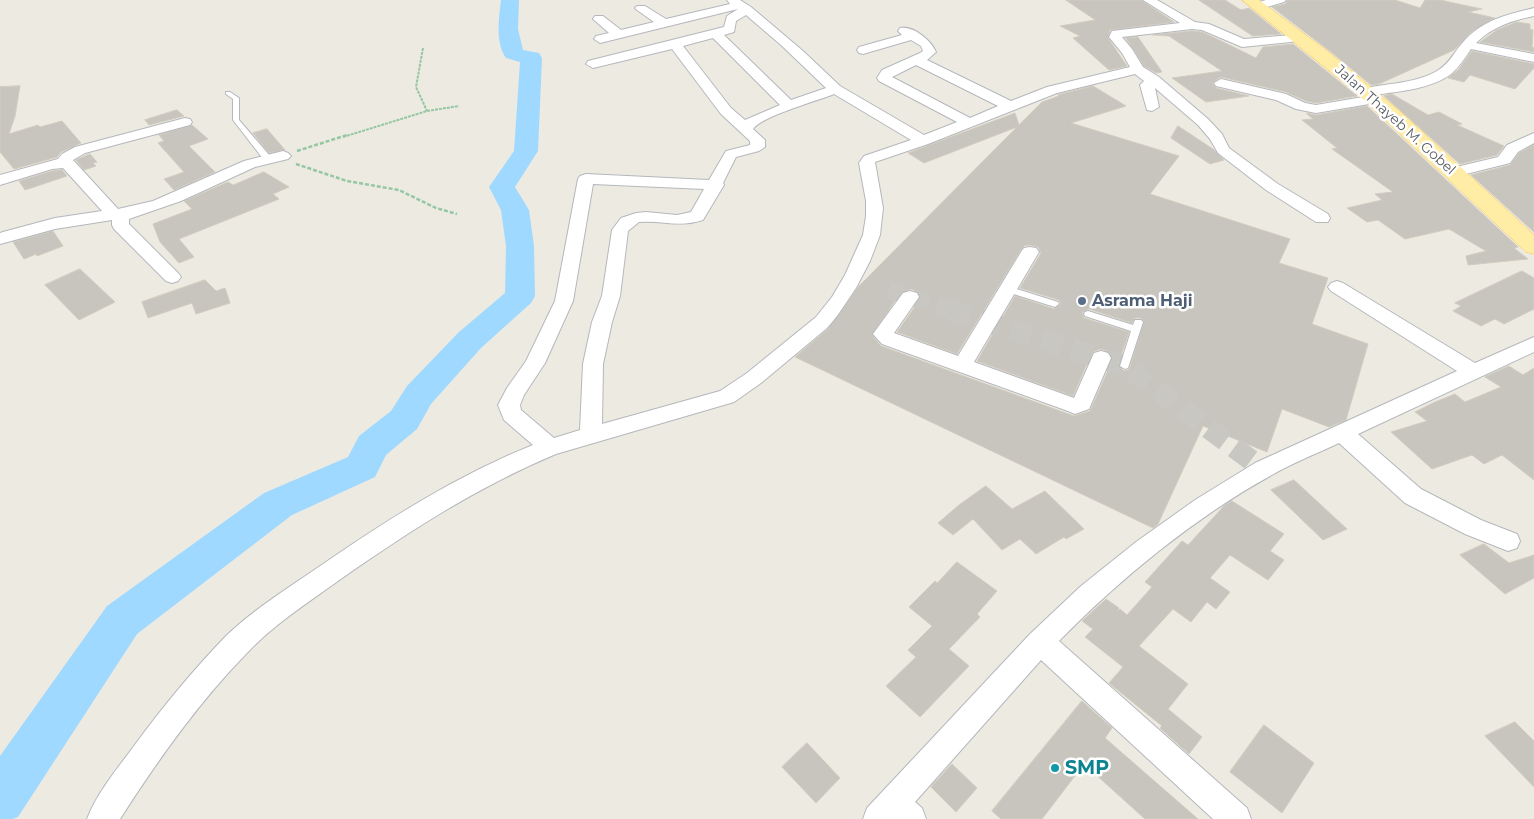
<!DOCTYPE html>
<style>
body{margin:0}
canvas{display:block;background:#edeae1}
</style>
<canvas width="1534" height="819"></canvas>
<script>
const context = document.querySelector('canvas').getContext('2d');
context.lineJoin = 'round';
function fillPath(path, color) { context.fillStyle = color; context.fill(path, 'evenodd'); }
function stroke(path, color, width, dash) { context.strokeStyle = color; context.lineWidth = width; context.lineCap = dash ? 'butt' : 'round'; context.setLineDash(dash || []); context.stroke(path); }
function drawText(font, color, halo, rows, align = 'center') {
  context.font = font + ' Montserrat,sans-serif'; context.lineWidth = 5; context.setLineDash([]); context.textBaseline = 'middle'; context.strokeStyle = halo; context.fillStyle = color; for (const [text, x, y, turn = 0] of rows) {
    context.save(); context.translate(x, y); context.rotate((+turn || 0) * Math.PI / 180); context.textAlign = isNaN(turn) ? turn : align; if (halo) context.strokeText(text, 0, 0); context.fillText(text, 0, 0); context.restore();
  }
}
fillPath(new Path2D(`
 M501 0H519L518 29 523 50 539 53 542 58 538 151 515 187 529 210 534 246 535 296 531 303 481 348 431 404 417 429 386 455 375 477 292 515 137 634 18 817 12 819H0V756L107 606 264 493 348 457 359 436 391 411 407 386 459 332 505 293 506 246 501 210 489 187 514 151 520 62 506 58C495 42 499 18 501 0Z`), '#a0d9ff');
const building = new Path2D(`
 M1066 0H1141L1174 22 1110 30 1108 38 1127 66 1109 70 1073 38 1080 36 1060 26 1095 20Z
 M1199 0H1225L1241 10 1249 8 1281 34 1253 36Z
 M1288 0H1395L1420 8 1425 0H1440L1482 9 1468 12 1495 18 1471 32 1454 50 1379 84 1371 85 1331 52 1272 7 1285 4Z
 M1517 22 1530 24V29L1533 30 1532 47 1534 48V52L1480 42 1497 30Z
 M1192 31 1202 32 1215 38 1256 58 1263 47 1293 44 1357 96 1316 103 1306 101 1286 92 1221 77 1212 83 1216 88 1249 96 1206 102 1172 78 1222 71 1169 36 1153 35Z
 M1138 37 1162 72 1156 73 1144 66 1126 38Z
 M1472 51 1534 64V68L1515 89 1470 75 1464 82 1448 78 1458 70Z
 M20 86 15 116 9 134 38 125 40 127 62 121 81 143 61 152 57 157 14 169 0 152V87Z
 M1093 86 1126 106 1071 123 1179 156 1150 194 1290 239 1279 263 1328 278 1312 324 1368 344 1346 420 1329 427 1282 409 1267 452 1203 426 1158 524 1153 528 795 357 828 329 859 286 1017 127 924 163 908 153 1015 113 1019 125 1042 102 1059 96 1058 95ZM1030 245 1038 247 1041 253 1020 288 1059 300 1061 304 1054 309 1015 296 977 361 1073 396 1092 352 1100 349 1109 351 1113 359 1090 411 1074 416 881 346 872 335 901 292 911 289 919 292 921 298 897 332 957 354 1020 251 1024 246ZM1089 309 1132 323 1135 318H1141L1144 321 1129 370 1124 371 1118 365 1129 332 1084 318 1082 313Z
 M1392 94 1428 115 1439 112 1462 124 1457 125 1504 146 1497 155 1460 164 1384 96Z
 M1367 106 1518 247 1514 248 1528 259 1468 265 1466 256 1486 251 1449 229 1405 239 1378 220 1367 222 1347 208 1382 200 1375 194 1393 192 1332 149 1337 148 1302 120 1313 119 1306 113 1316 115Z
 M177 110 184 116 149 125 145 120Z
 M192 125 208 139 189 146 215 172 174 190 164 179 184 172 158 143 164 141 159 135Z
 M1178 126 1213 149 1224 160 1210 164 1171 138Z
 M267 129 285 150 269 153 253 133Z
 M1534 145V232L1471 175 1510 165 1519 153Z
 M90 154 97 162 93 163 96 166 84 170 76 160Z
 M62 170 67 176 25 190 19 181 52 171Z
 M264 172 289 187 273 194 279 199 179 239 194 257 179 263 160 242 153 224 192 209 184 201 228 182 233 185Z
 M53 231 63 246 37 256 36 254 24 259 13 242Z
 M80 269 115 302 79 320 45 285Z
 M1522 271 1534 278V309L1504 324 1495 319 1481 326 1453 311 1461 306 1455 303Z
 M205 280 216 291 225 288 230 303 196 314 192 303 148 318 142 302Z
 M1509 366 1523 375 1534 368V480L1502 455 1484 464 1472 455 1432 469 1391 432 1427 421 1415 412 1435 402 1455 394 1465 402 1501 387 1485 377Z
 M1294 480 1347 529 1323 540 1271 490Z
 M986 486 1012 509 1045 491 1084 529 1066 539 1064 537 1036 554 1020 539 1002 550 973 519 953 535 938 523 959 505Z
 M1232 501 1284 534 1270 551 1284 560 1268 580 1230 555 1210 578 1230 592 1216 609 1207 602 1191 622 1173 609 1139 646 1188 684 1168 709 1202 737 1189 754 1160 728 1162 726 1109 683 1123 667 1085 637 1093 629 1082 621 1106 599 1119 608 1117 612 1120 609 1127 615 1152 587 1145 582 1182 541 1188 545 1224 506Z
 M1484 544 1509 563 1534 555V578L1505 594 1460 555Z
 M957 562 997 591 977 614 980 617 949 649 969 666 920 717 886 686 916 657 908 650 932 626 909 607 935 581 937 583Z
 M1082 701 1112 728 1105 738 1198 819H1145L1084 764 1042 819H1001L992 811Z
 M1515 722 1534 741V787L1485 736Z
 M1264 725 1314 763 1282 813 1230 772Z
 M807 743 840 778 816 803 782 767Z
 M952 764 977 788 956 812 931 787Z`);
fillPath(building, '#c8c5be');
stroke(building, '#d2ccbf', 1);
stroke(new Path2D(`
 M889 290 954 311`), '#c8c7c2', 17, [17, 8]);
stroke(new Path2D(`
 M950 310 1125 366 1263 469`), '#c8c7c2', 21, [21, 11]);
const service = new Path2D(`
 M226 92H230L239 98V120L270 156V160H264L233 120V99L226 94Z
 M1007 286 1058 302 1059 304 1055 307 1004 291 1003 289 1004 287Z
 M1088 311 1133 325 1135 320H1141L1143 322 1128 368 1125 369 1120 366 1131 331 1085 316 1084 314 1085 312Z`);
const minor = new Path2D(`
 M727 0H740L751 7 803 51 840 86 924 135 957 122 879 81 877 78 882 70 920 53 923 51 921 46 911 40 863 54 859 53 857 50 859 47 902 35 898 31 900 28C913 25 932 41 936 52L927 60 1011 101 1047 87 1130 67 1122 53 1109 37 1112 31 1180 23 1143 0H1157L1195 22 1209 24 1244 39 1304 34 1306 37 1300 41 1242 47 1202 30 1192 29 1122 37 1132 49 1143 67 1159 77 1208 119 1222 134 1229 148 1278 184 1328 214 1330 218 1328 222H1316L1266 190 1218 153 1210 139 1198 125 1155 88 1159 107 1152 111 1147 110 1140 85 1144 81 1135 74 1057 93 928 144 875 162 883 208 880 235 870 261 856 288 837 316 827 328 761 383 734 402 556 454C477 487 408 532 338 581 306 604 273 625 246 654 198 703 157 761 120 819H87C97 793 117 769 134 746 162 708 193 670 226 636 255 608 290 587 323 564 390 518 458 475 533 445L504 420 498 405 507 388 526 361 555 301 578 179 580 176 586 174 709 180 726 151 750 145V141L721 114 672 49 593 68 586 64 588 61 724 27 727 16 738 9 600 43 594 39 596 36 609 33 593 19 595 16H603L621 30 654 22 637 10 635 8 637 6H645L666 19 730 4ZM746 15 781 45 826 88 791 100 724 35 734 32 736 21ZM713 38 780 105 745 120 731 108 683 46ZM916 65 998 106 970 118 892 77ZM834 94 911 140 864 156 859 163 866 201V216L863 235 845 275 832 297 816 317 747 373 720 391 602 424 603 364 612 322 620 296 628 231 639 222C663 220 679 228 703 220L724 185 723 183 736 157 759 151 765 147V140L753 129C762 116 817 101 834 94ZM593 184 704 189 691 212 677 215 646 212 636 213 621 218 612 230 602 296 592 322 583 364 580 430 554 438 521 410 520 405 524 395 545 363 573 301Z
 M1266 0H1286L1284 2 1257 10 1251 6 1253 4Z
 M1534 8V16C1513 20 1492 27 1476 43L1534 54V62L1471 49C1465 58 1459 67 1451 74 1431 89 1400 91 1376 95L1382 99 1375 103 1316 113 1296 109 1276 100 1216 86 1214 83 1221 79 1286 94 1305 103 1316 105 1369 96 1362 95 1360 92 1362 89C1387 83 1414 84 1437 71 1450 64 1455 50 1465 40 1483 20 1509 14 1534 8Z
 M185 118 190 119 192 122 190 125 85 153 73 160 118 209 153 201 244 161 283 151 288 153 291 156 288 159 255 167 181 201 129 219V224L178 273 181 277 178 281 172 283 166 281 114 229 112 225V220L55 229 0 244V233L3 232 55 218 102 211 63 168 52 169 0 185V175L58 159 62 154 75 147Z
 M1534 133V143L1518 152 1510 163 1454 177 1448 175 1446 172 1448 169 1498 157 1507 145Z
 M1030 247 1036 248 1039 252 974 362 1074 398 1094 353 1101 351 1108 353 1111 358 1089 409 1075 414 1068 411 882 344 873 334 903 293 910 291 917 293 919 297 894 333 958 356 1021 252 1024 248Z
 M1337 281 1343 283 1475 363 1534 337V352L1358 434 1421 489 1481 520 1517 534 1520 541 1517 548 1508 551 1465 534 1405 503 1339 443C1316 454 1292 463 1270 476 1194 518 1120 579 1059 641L1247 808 1251 819H1213L1041 660 915 802 922 808 926 819H863L867 808 1030 634 1081 586 1136 542 1195 500 1255 463 1457 371 1331 291 1328 287 1331 283Z`);
const primary = new Path2D(`
 M1242 0H1259L1330 53 1403 114 1534 235V254L1526 252 1354 91Z`);
stroke(service, '#b4b8bc', 2);
stroke(minor, '#b4b8bc', 2);
stroke(primary, '#f6c252', 1);
stroke(new Path2D(`
 M423 48 416 87 427 111
 M343 137 427 111 459 106`), '#95c7a2', 2, [3, 1]);
stroke(new Path2D(`
 M297 151 347 135
 M296 164 347 181 399 190 436 208 457 214`), '#95c7a2', 2.5, [4, 2]);
fillPath(service, '#fff');
fillPath(minor, '#fff');
fillPath(primary, '#ffeda5');
for (const [x, y, r, color] of [
 [1082,301,5,"#5c6f8a"],
 [1055,768,5,"#0f9aa8"]
]) { const dot = new Path2D(); dot.arc(x, y, r, 0, 2 * Math.PI); context.fillStyle = color; context.fill(dot); stroke(dot, '#fff', 2); }
drawText('14px', '#5a5e63', '#fff', [
 ["Jalan Thayeb M. Gobel",1395,120,42]
]);
drawText('bold 16px', '#4e5e75', '#fff', [
 ["Asrama Haji",1092,301]
], 'left');
drawText('bold 19px', '#0d838f', '#fff', [
 ["SMP",1065,768]
], 'left');
</script>
